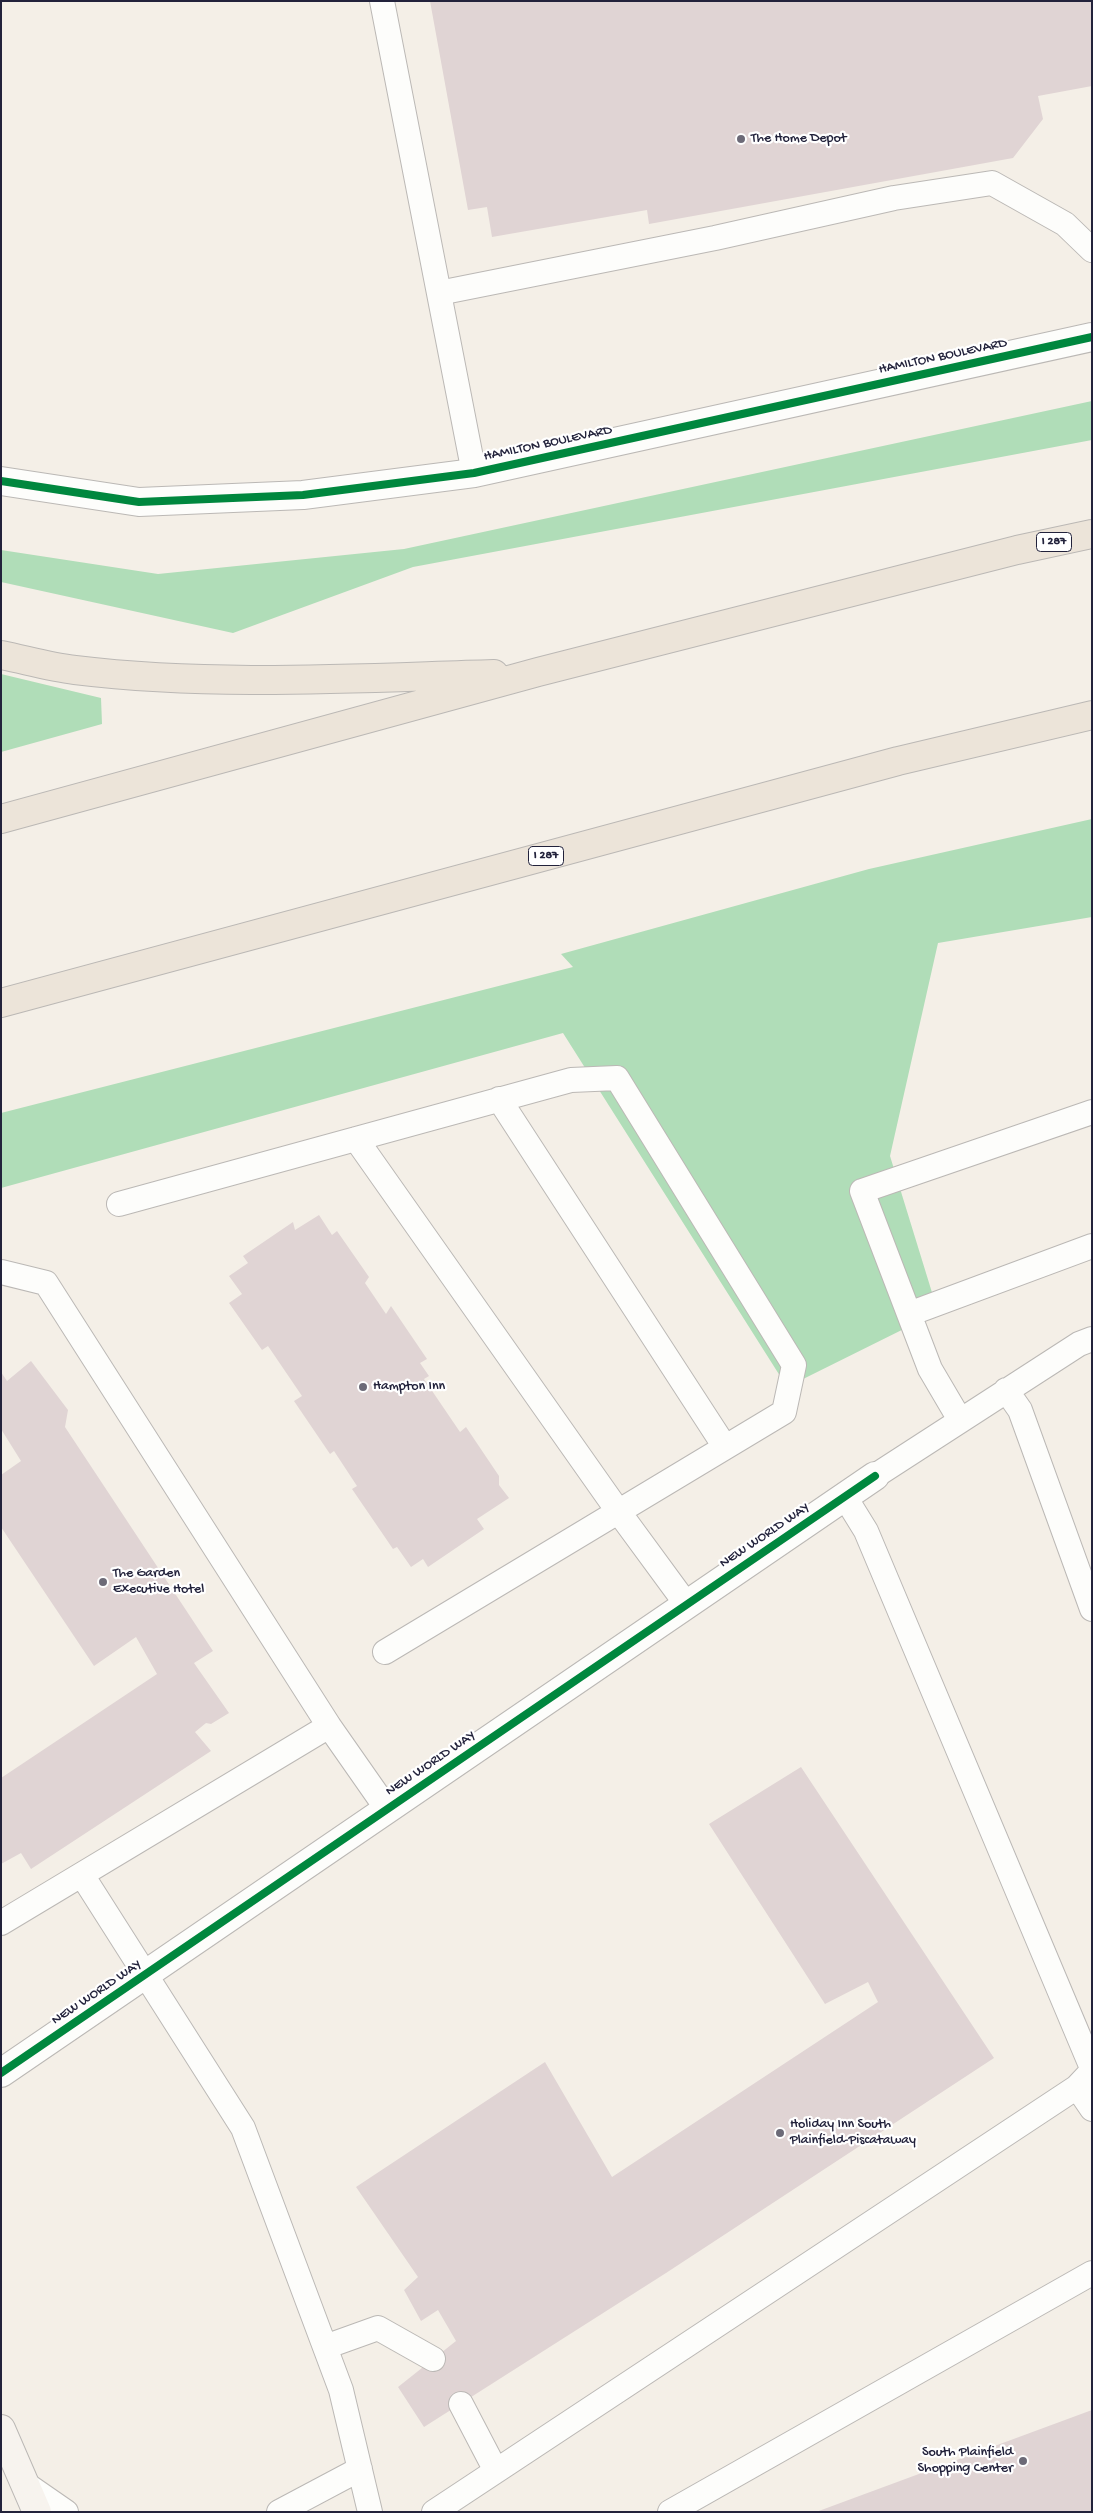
<!DOCTYPE html>
<style>
body{margin:0}
#map{position:relative;width:1093px;height:2513px;overflow:hidden;background:#f4efe7;font-family:"Gochi Hand",sans-serif}
canvas{display:block}
.frame{position:absolute;inset:0;border:2px solid #22223b;pointer-events:none}
</style>
<div id="map">
<canvas width="1093" height="2513"></canvas>
<div class="frame"></div>
</div>
<script>
const context = document.querySelector('canvas').getContext('2d');
context.lineJoin = 'round';
function fillPath(path, color) { context.fillStyle = color; context.fill(path, 'evenodd'); }
function stroke(path, color, width, dash) { context.strokeStyle = color; context.lineWidth = width; context.lineCap = dash ? 'butt' : 'round'; context.setLineDash(dash || []); context.stroke(path); }
function drawText(font, color, halo, rows, align = 'center') {
  context.font = font + ' "Gochi Hand",sans-serif'; context.lineWidth = 4.5; context.setLineDash([]); context.textBaseline = 'middle'; context.strokeStyle = halo; context.fillStyle = color; for (const [text, x, y, turn = 0] of rows) {
    context.save(); context.translate(x, y); context.rotate((+turn || 0) * Math.PI / 180); context.textAlign = isNaN(turn) ? turn : align; if (halo) context.strokeText(text, 0, 0); context.fillText(text, 0, 0); context.restore();
  }
}
fillPath(new Path2D(`
 M1092 401V440L413 567 233 633 1 582V550L158 574 404 549Z
 M1 674 101 698 102 724 1 752Z
 M1092 819V917L938 943 890 1156 938 1312 787 1387 563 1033 1 1188V1113L573 967 561 954 869 869Z`), '#b0ddb8');
fillPath(new Path2D(`
 M430 1H1092V86L1038 96 1043 119 1013 158 649 224 647 210 492 237 487 207 468 210Z
 M319 1215 332 1235 337 1231 369 1277 365 1283 386 1314 391 1306 427 1359 420 1363 429 1376 424 1379 460 1432 466 1427 499 1476V1485L509 1498 477 1519 484 1529 428 1567 423 1559 411 1567 397 1547 393 1549 352 1489 357 1486 334 1451 330 1454 294 1401 302 1396 268 1346 262 1350 229 1303 242 1294 229 1276 248 1263 243 1256 293 1222 295 1230Z
 M31 1361 68 1410 65 1427 213 1651 194 1663 229 1713 211 1724 206 1723 195 1732 211 1751 31 1869 21 1853 1 1864V1778L157 1674 136 1637 94 1666 1 1527V1475L21 1461 1 1429V1372L7 1381Z
 M801 1767 994 2058 666 2273 424 2427 398 2387 456 2341 438 2310 421 2321 404 2290 418 2277 356 2187 545 2062 612 2177 878 2002 868 1982 825 2004 709 1824Z
 M1092 2410V2512H816Z`), '#e0d4d4');
const service = new Path2D(`
 M382 1 474 473
 M439 293 715 238 894 198 992 183 1065 224 1092 250
 M499 1099 725 1447
 M356 1139 618 1511 687 1605
 M119 1204 571 1080 617 1078 794 1365 784 1412 385 1652
 M1 1272 46 1283 329 1726 387 1809
 M909 1314 1092 1246
 M1006 1390 1020 1410 1092 1609
 M960 1420 930 1369 862 1191 1092 1112
 M875 1476 1079 1344 1092 1339
 M845 1497 866 1531 1092 2068
 M82 1875 243 2128 341 2390 370 2512
 M1 1923 329 1726
 M1077 2087 1092 2109
 M325 2347 378 2328 433 2359
 M461 2404 496 2471
 M27 2485 66 2512
 M279 2512 360 2469
 M434 2512 1077 2087 1092 2071
 M670 2512 1092 2273`);
const minor = new Path2D(`
 M1 2073 875 1476`);
const tertiary = new Path2D(`
 M1 481 139 502 303 495 474 473 1092 337`);
const secondary = new Path2D(`
 M1 2429 37 2512`);
const motorway = new Path2D(`
 M1 655C26 660 50 667 75 670 215 687 355 678 494 674
 M1 819 538 672 1017 550 1092 534
 M1 1003 898 761 1092 715`);
stroke(service, '#bbb8b5', 26);
stroke(minor, '#bbb8b5', 30);
stroke(tertiary, '#bbb8b5', 30);
stroke(secondary, '#bbb8b5', 30);
stroke(motorway, '#bbb8b5', 30);
stroke(service, '#fdfdfb', 24);
stroke(minor, '#fdfdfb', 28);
stroke(tertiary, '#fdfdfb', 28);
stroke(secondary, '#f7f3ee', 28);
stroke(motorway, '#ece4d9', 28);
stroke(new Path2D(`
 M1 481 139 502 303 495 474 473 1092 337
 M1 2073 875 1476`), '#00873e', 8);
for (const [x, y, r, color] of [
 [741,139,5,"#6c6a77"],
 [363,1387,5,"#6c6a77"],
 [103,1582,5,"#6c6a77"],
 [780,2133,5,"#6c6a77"],
 [1023,2461,5,"#6c6a77"]
]) { const dot = new Path2D(); dot.arc(x, y, r, 0, 2 * Math.PI); context.fillStyle = color; context.fill(dot); stroke(dot, '#fff', 2); }
for (const [x, y, w] of [
 [1054,542,35],
 [546,856,35]
]) { const box = new Path2D(); box.roundRect(x - w / 2, y - 9.5, w, 19, 4); context.fillStyle = '#fff'; context.fill(box); stroke(box, '#22223b', 1); }
drawText('bold 12px', '#22223b', null, [
 ["I 287",1054,542],
 ["I 287",546,856]
]);
drawText('14px', '#22223b', '#fff', [
 ["The Home Depot",751,139],
 ["Hampton Inn",373,1387],
 ["The Garden",113,1574],
 ["Executive Hotel",113,1590],
 ["Holiday Inn South",790,2125],
 ["Plainfield-Piscataway",790,2141],
 ["South Plainfield",1013,2453,"right"],
 ["Shopping Center",1013,2469,"right"]
], 'left');
drawText('14px', '#22223b', '#fff', [
 ["HAMILTON BOULEVARD",943,357,-12],
 ["HAMILTON BOULEVARD",548,444,-12],
 ["NEW WORLD WAY",765,1536,-34],
 ["NEW WORLD WAY",431,1764,-34],
 ["NEW WORLD WAY",97,1993,-34]
]);
</script>
